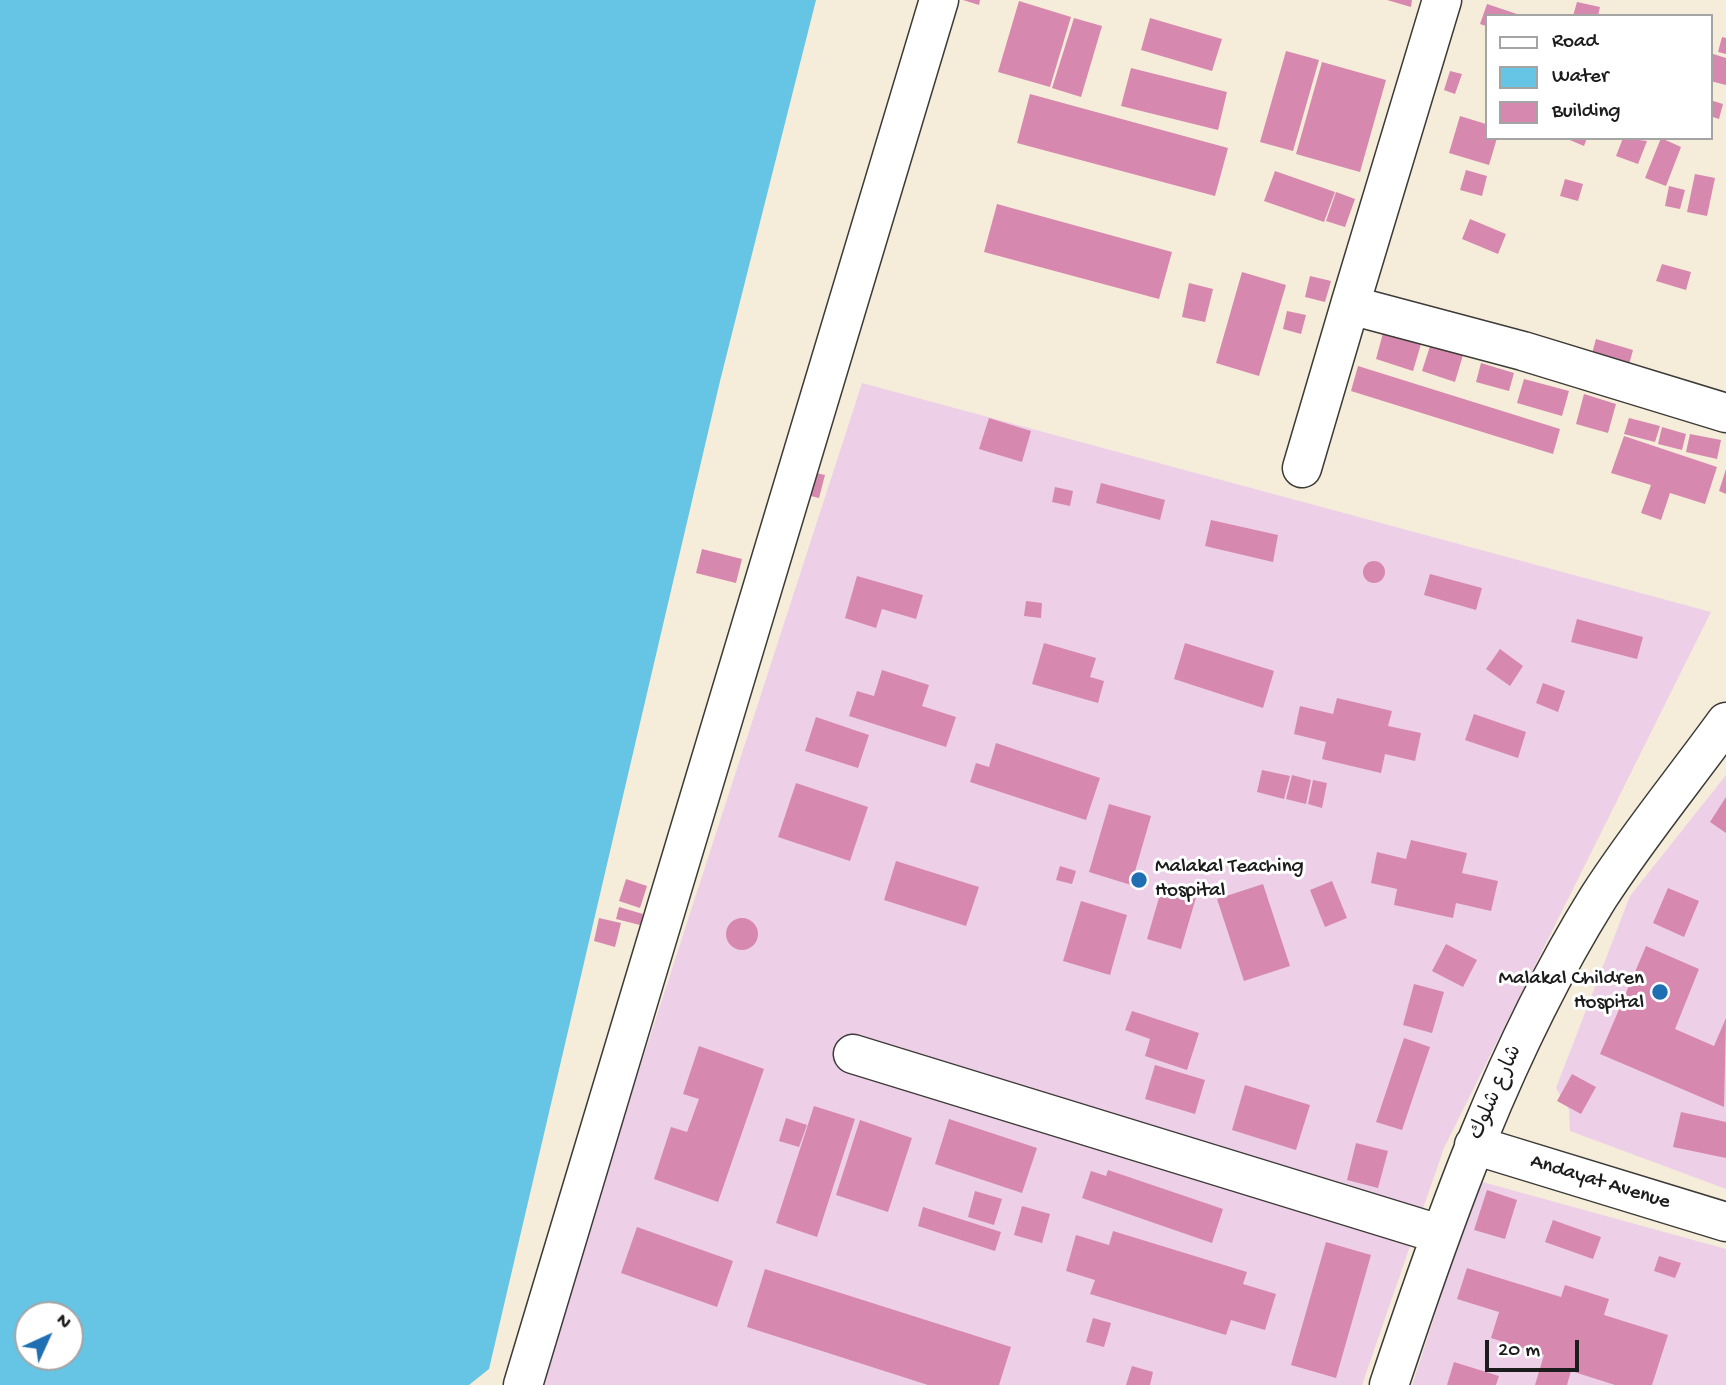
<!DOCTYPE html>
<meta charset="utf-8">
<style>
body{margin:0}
#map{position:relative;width:1726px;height:1385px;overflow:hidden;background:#f5edd9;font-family:"Gochi Hand",sans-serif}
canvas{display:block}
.legend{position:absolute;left:1485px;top:14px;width:228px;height:126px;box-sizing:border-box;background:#fff;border:2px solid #a4a4a4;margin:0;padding:9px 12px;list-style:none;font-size:21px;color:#1c1c1c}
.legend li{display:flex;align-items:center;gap:14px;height:35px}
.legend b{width:35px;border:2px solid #a4a4a4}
.north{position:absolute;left:14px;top:1301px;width:70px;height:70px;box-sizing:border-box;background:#fff;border:2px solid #a4a4a4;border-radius:50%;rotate:45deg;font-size:19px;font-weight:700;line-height:28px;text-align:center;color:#1c1c1c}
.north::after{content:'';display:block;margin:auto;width:24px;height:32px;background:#1f6fb2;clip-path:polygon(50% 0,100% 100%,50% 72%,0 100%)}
.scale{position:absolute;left:1485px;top:1340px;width:94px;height:32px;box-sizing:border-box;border:4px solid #1c1c1c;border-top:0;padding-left:9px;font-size:21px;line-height:24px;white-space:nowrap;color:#1c1c1c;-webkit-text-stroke:5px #fff;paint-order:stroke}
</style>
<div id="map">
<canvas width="1726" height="1385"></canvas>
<ul class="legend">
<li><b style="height:9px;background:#fff"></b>Road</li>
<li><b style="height:19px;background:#66c4e4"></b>Water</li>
<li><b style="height:19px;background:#d788af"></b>Building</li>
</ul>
<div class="north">N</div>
<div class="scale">20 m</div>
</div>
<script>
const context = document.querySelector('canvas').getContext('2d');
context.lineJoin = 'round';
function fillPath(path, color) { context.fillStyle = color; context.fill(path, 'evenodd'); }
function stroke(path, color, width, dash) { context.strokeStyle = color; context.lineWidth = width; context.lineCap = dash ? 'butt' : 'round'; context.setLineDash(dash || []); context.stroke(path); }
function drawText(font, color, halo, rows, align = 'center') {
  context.font = font + ' "Gochi Hand","Playpen Sans Arabic",sans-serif'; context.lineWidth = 6; context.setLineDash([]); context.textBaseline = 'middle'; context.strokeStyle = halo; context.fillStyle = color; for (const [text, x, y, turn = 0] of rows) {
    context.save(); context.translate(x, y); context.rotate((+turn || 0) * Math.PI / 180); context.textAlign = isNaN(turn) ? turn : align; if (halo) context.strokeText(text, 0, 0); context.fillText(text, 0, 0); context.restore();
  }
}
fillPath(new Path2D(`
 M862 383 1711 612 1444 1148 1362 1385H537Z
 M1726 775V1189L1570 1131 1569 1110 1556 1088 1630 896Z
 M1479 1181 1726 1249V1385H1412Z`), '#edd0e8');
fillPath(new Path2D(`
 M0 0H816L720 381 489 1369 469 1385H0ZM28 1315H70V1357H28Z`), '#66c4e4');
fillPath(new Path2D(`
 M963 0H980L979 5Z
 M1387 0H1412L1411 7Z
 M1019 1 1071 17 1050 87 998 72Z
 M1577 2 1600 7 1598 16H1573Z
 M1487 4 1520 15V16H1486V26L1480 24Z
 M1074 18 1102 26 1081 97 1052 88Z
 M1150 18 1222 39 1212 71 1141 50Z
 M1722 37 1726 38V54L1718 52Z
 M1286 51 1319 60 1293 151 1260 142Z
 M1710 53 1726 58V85L1710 81Z
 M1322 62 1386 80 1360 172 1296 154Z
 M1131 68 1227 92 1218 130 1121 106Z
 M1450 71 1462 74 1455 94 1444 90Z
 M1030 94 1228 148 1215 196 1017 143Z
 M1710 100 1723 104 1719 119 1710 116Z
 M1460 116 1486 124V138H1497L1489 165 1449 153Z
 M1565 138H1587L1584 146Z
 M1623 138 1647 141 1638 164 1616 156Z
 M1661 138 1681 147 1666 186 1645 178Z
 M1466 170 1487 176 1482 196 1460 190Z
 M1275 171 1335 192 1324 222 1264 201Z
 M1695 174 1715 178 1707 216 1687 212Z
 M1565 179 1583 184 1578 201 1560 196Z
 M1669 186 1685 190 1680 209 1665 206Z
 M1336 192 1355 199 1345 227 1326 221Z
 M997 204 1172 252 1159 299 984 252Z
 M1470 219 1506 234 1498 254 1462 239Z
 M1662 264 1691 272 1686 290 1656 281Z
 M1242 272 1286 285 1259 376 1216 363Z
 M1310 276 1331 281 1325 302 1305 297Z
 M1189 283 1213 289 1205 322 1182 317Z
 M1287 311 1306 315 1301 334 1283 329Z
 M1383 333 1421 344 1413 371 1376 359Z
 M1596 339 1633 350 1628 368 1591 357Z
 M1430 346 1463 355 1455 382 1422 371Z
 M1481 363 1514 373 1509 391 1476 382Z
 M1358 366 1560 429 1553 454 1351 391Z
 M1524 379 1569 391 1562 416 1517 403Z
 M1584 394 1616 404 1608 433 1576 424Z
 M989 418 1031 431 1022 462 979 449Z
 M1629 418 1660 426 1655 442 1624 434Z
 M1662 427 1686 434 1682 450 1658 444Z
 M1690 434 1721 440 1717 459 1686 452Z
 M1624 436 1717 467 1705 504 1670 493 1661 520 1641 513 1651 485 1611 473Z
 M1726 469V494L1719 491Z
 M808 471 825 475 819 498 802 494Z
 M1101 483 1165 500 1160 520 1096 503Z
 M1055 487 1073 491 1070 506 1052 502Z
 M1211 520 1278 535 1273 562 1205 546Z
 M702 549 742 559 736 583 696 573Z
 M1363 572a11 11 0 1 1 22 0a11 11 0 1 1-22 0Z
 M1430 574 1482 588 1476 610 1424 595Z
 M857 576 923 595 916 619 882 609 876 628 845 618Z
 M1026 601 1042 603 1041 618 1024 616Z
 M1577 619 1643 637 1637 659 1571 642Z
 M1044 643 1096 658 1090 677 1104 681 1098 703 1032 684Z
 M1185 643 1274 671 1263 708 1174 679Z
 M1500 649 1523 666 1510 686 1486 669Z
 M882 670 929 685 922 706 956 717 946 747 849 716 857 691 874 696Z
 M1543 683 1565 691 1558 712 1536 703Z
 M1337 698 1392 711 1388 726 1421 733 1415 761 1385 754 1381 773 1322 759 1326 742 1294 734 1300 706 1333 714Z
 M1474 714 1526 732 1518 758 1465 740Z
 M816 717 869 735 858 768 805 751Z
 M996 743 1100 778 1086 820 970 782 976 763 989 767Z
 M1262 770 1290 776 1284 799 1257 792Z
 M1292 775 1311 780 1306 804 1286 799Z
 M1313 780 1327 783 1322 808 1308 804Z
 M796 783 868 807 850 861 778 837Z
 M1726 797V833L1710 822Z
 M1109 804 1151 816 1131 885 1089 872Z
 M1411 840 1467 853 1462 873 1498 881 1491 911 1456 903 1453 918 1394 905 1397 889 1371 883 1377 852 1406 859Z
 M896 861 979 887 966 926 884 900Z
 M1060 866 1076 871 1072 884 1056 880Z
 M626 879 647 886 640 908 619 901Z
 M1332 881 1347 918 1325 927 1310 890Z
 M1163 884 1197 894 1181 949 1147 939Z
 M1263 884 1290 966 1244 981 1217 899Z
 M1668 888 1699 901 1684 937 1653 923Z
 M1081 901 1127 915 1110 975 1063 961Z
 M619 907 643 914 640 925 616 919Z
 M599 918 621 923 615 947 594 941Z
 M726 934a16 16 0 1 1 32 0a16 16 0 1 1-32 0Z
 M1446 944 1477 960 1463 987 1432 971Z
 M1646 946 1699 969 1675 1029 1714 1046 1726 1018 1724 1107 1600 1054Z
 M1414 984 1444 992 1432 1033 1403 1025Z
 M1132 1011 1199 1033 1187 1070 1145 1056 1150 1039 1125 1030Z
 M1404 1038 1430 1047 1402 1130 1376 1122Z
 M699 1046 764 1069 718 1202 654 1179 671 1127 687 1132 699 1099 683 1094Z
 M1155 1065 1205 1080 1195 1114 1145 1099Z
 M1572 1074 1596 1087 1581 1114 1557 1101Z
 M1245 1085 1310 1105 1296 1150 1232 1130Z
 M814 1106 855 1119 817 1237 776 1223Z
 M1681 1112 1726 1122V1158L1673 1147Z
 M786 1118 807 1125 799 1147 779 1141Z
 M949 1119 1037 1148 1022 1193 935 1164Z
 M860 1120 912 1138 888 1212 836 1195Z
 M1356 1143 1388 1151 1378 1188 1347 1180Z
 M1108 1170 1223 1209 1212 1243 1082 1198 1091 1171 1106 1176Z
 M1487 1190 1517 1200 1505 1239 1474 1230Z
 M975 1191 1002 1199 994 1225 968 1217Z
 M1022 1206 1050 1214 1042 1243 1014 1235Z
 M923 1207 1001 1232 995 1251 918 1226Z
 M1553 1220 1601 1237 1593 1259 1545 1242Z
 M637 1227 733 1261 717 1307 621 1273Z
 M1113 1231 1247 1272 1243 1284 1276 1294 1265 1330 1231 1320 1226 1335 1090 1294 1095 1280 1066 1271 1076 1235 1109 1245Z
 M1326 1242 1371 1255 1336 1378 1291 1365Z
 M1659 1256 1681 1263 1675 1278 1654 1271Z
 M1467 1268 1561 1297 1565 1285 1609 1299 1604 1315 1668 1335 1652 1385H1615L1571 1371 1567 1385H1535L1544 1355 1491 1338 1499 1312 1457 1299Z
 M765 1269 1011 1347 999 1385H928L747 1327Z
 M1093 1318 1111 1323 1104 1347 1086 1342Z
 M1454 1362 1499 1376 1496 1385H1447Z
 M1132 1366 1153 1372 1150 1385H1126Z`), '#d788af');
const minor = new Path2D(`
 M1350 305 1442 0
 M1302 468 1350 305 1523 351 1726 413
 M853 1054 1439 1234
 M1474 1145 1726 1222
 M523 1385 939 0
 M1389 1385C1445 1217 1504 1049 1598 898 1637 837 1684 780 1726 722`);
stroke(minor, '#3d3b38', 41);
stroke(minor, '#fff', 38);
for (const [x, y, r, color] of [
 [1139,880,9,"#1f6fb2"],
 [1660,992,9,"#1f6fb2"]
]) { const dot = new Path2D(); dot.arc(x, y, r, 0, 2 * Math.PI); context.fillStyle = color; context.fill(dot); stroke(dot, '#fff', 2.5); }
drawText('21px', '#1c1c1c', '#fff', [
 ["Malakal Teaching",1155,868],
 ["Hospital",1155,892],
 ["Malakal Children",1644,980,"right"],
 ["Hospital",1644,1004,"right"]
], 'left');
drawText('21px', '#1c1c1c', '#fff', [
 ["شارع شلوك",1497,1093,-66],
 ["Andayat Avenue",1600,1183,17]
]);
</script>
